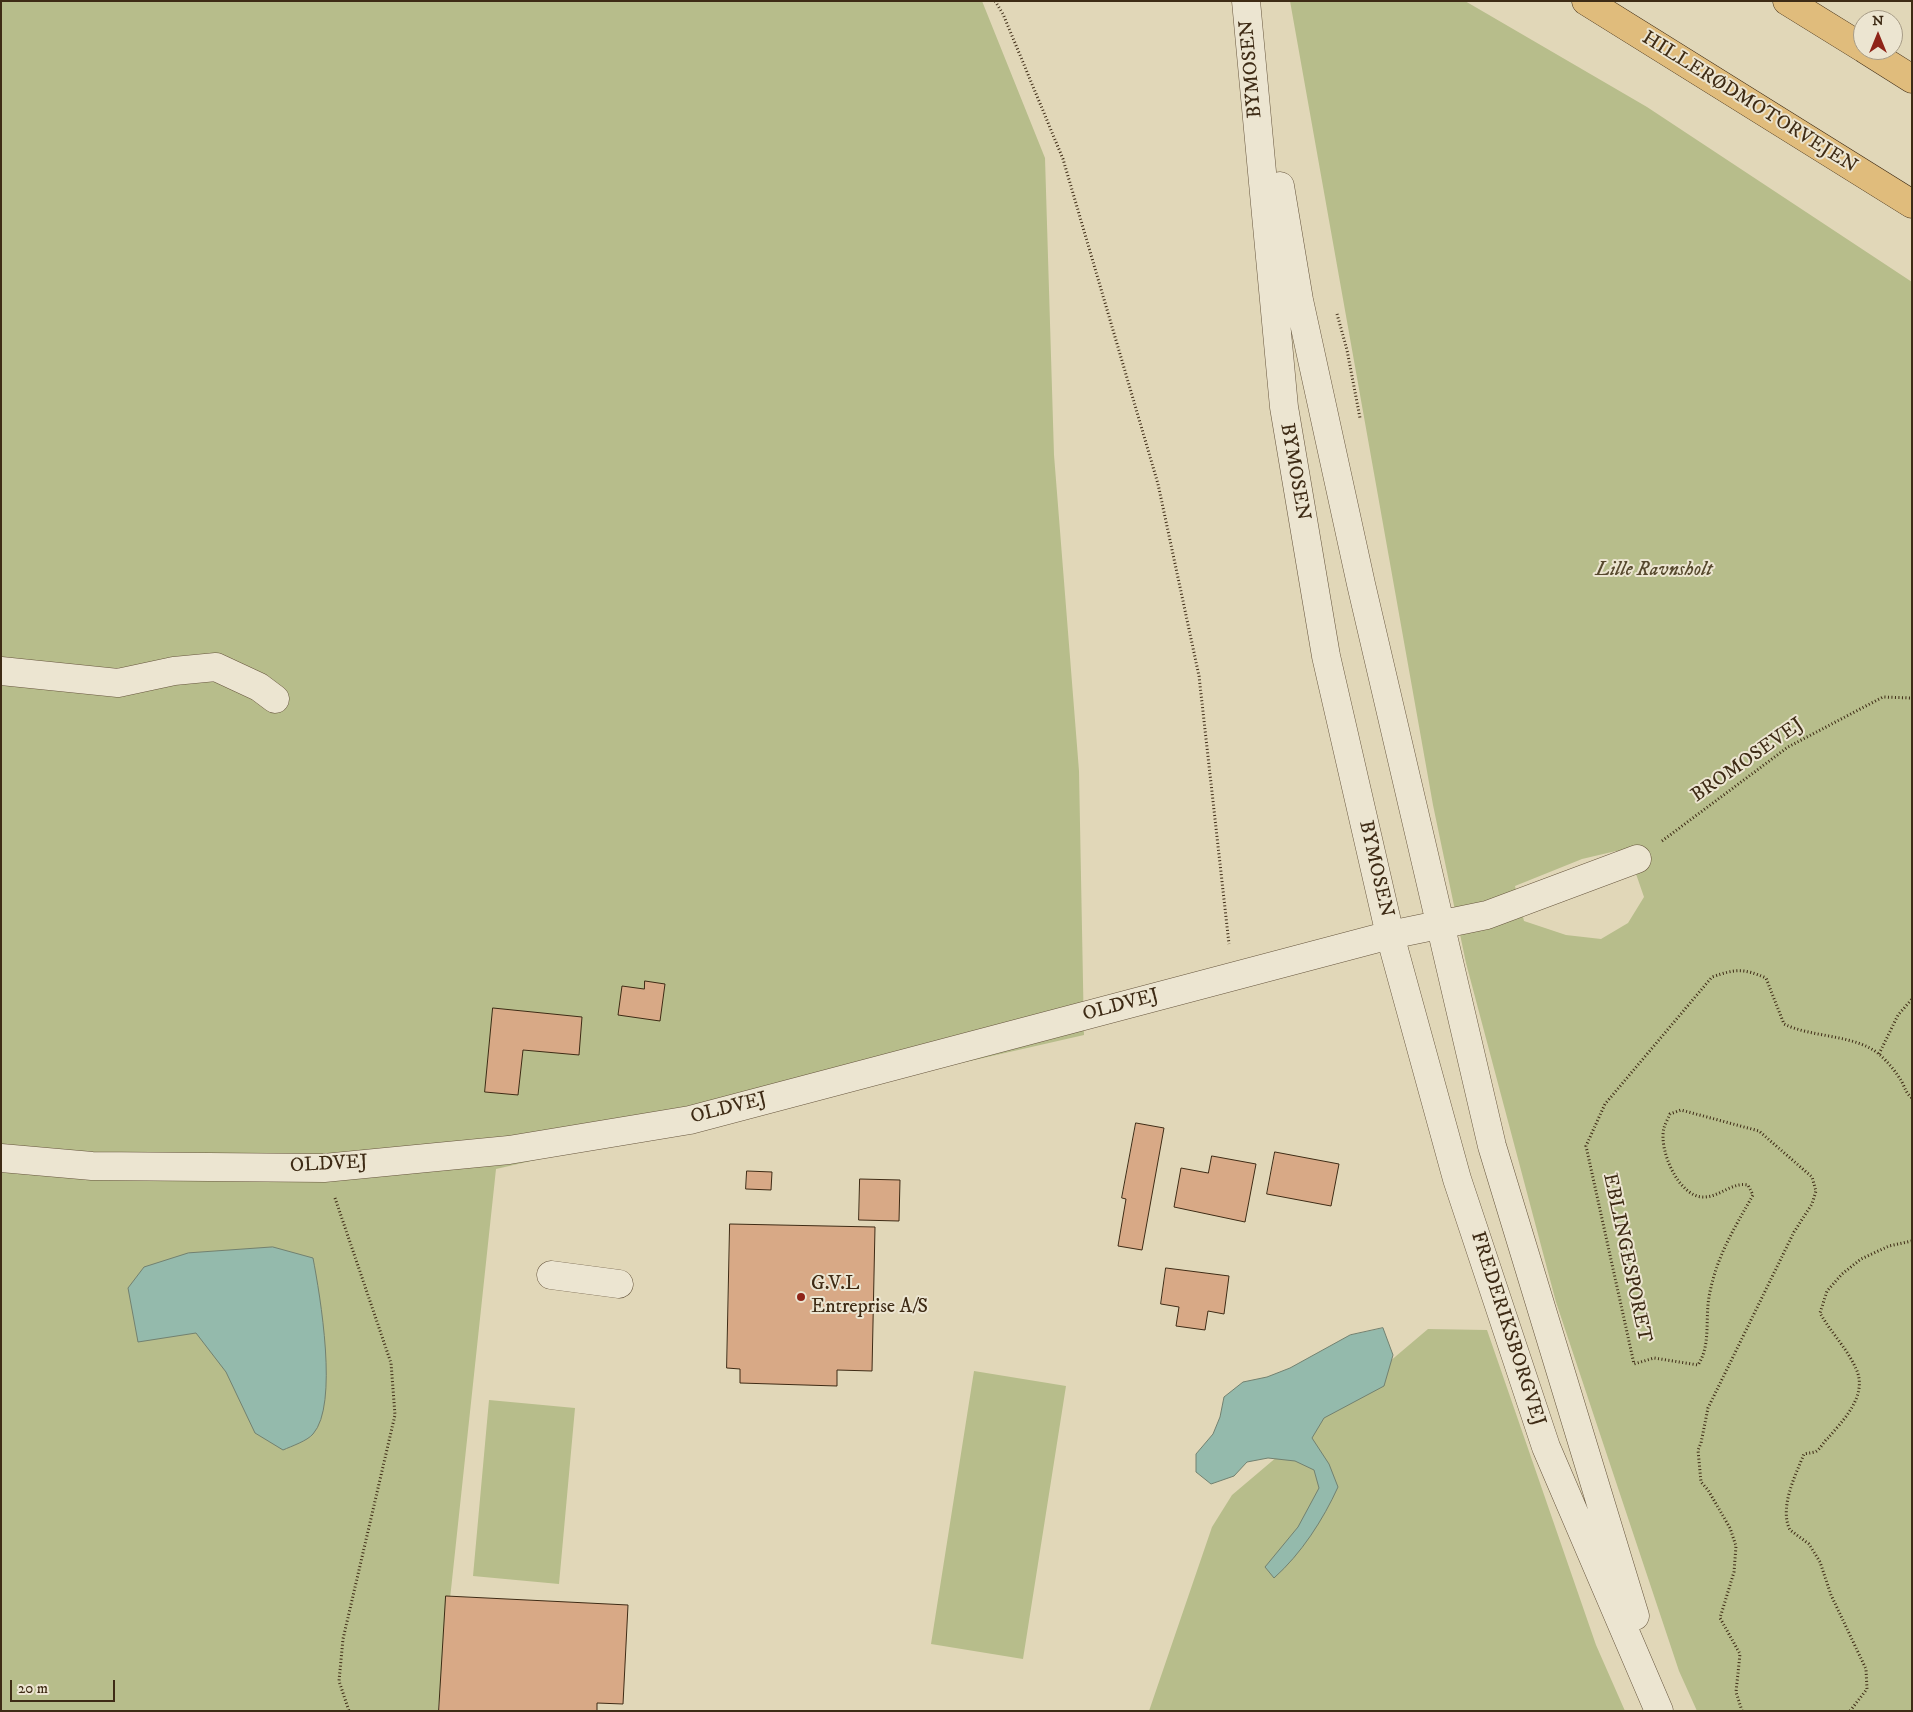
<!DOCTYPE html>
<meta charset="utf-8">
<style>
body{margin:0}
#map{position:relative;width:1913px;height:1712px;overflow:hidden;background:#e1d7b8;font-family:"IM FELL DW Pica",serif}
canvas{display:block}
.frame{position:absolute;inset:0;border:2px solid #3e2b15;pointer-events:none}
.north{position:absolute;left:1853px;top:10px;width:50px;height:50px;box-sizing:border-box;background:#ece5d1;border:1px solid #a69b86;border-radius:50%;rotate:0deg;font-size:14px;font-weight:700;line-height:20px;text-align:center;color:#3e2b15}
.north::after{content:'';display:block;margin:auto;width:18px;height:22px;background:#8f2418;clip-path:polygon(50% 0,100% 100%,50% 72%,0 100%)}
.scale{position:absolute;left:10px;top:1680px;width:105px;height:22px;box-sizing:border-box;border:2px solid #3e2b15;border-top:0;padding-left:6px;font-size:15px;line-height:18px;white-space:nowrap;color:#3e2b15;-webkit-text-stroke:4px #ece5d1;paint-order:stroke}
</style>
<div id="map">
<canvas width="1913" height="1712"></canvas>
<div class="frame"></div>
<div class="north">N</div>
<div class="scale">20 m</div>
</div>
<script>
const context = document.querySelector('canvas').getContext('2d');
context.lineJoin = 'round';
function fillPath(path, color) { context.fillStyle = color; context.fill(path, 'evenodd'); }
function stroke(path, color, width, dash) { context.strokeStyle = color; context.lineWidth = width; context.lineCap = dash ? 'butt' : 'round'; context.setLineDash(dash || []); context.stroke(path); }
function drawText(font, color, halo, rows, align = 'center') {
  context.font = font + ' "IM FELL DW Pica",serif'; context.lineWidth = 4; context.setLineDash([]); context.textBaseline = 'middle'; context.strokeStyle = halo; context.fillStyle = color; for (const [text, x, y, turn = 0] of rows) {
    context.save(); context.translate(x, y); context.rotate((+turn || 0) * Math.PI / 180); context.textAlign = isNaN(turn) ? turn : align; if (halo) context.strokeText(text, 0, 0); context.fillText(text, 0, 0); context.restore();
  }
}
fillPath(new Path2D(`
 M1 1H982L1045 158 1054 455 1079 771 1084 1035 496 1169 438 1711H1Z
 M1290 1H1465L1647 107 1912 282V1711H1697L1679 1671 1556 1302 1466 963 1433 805ZM1616 851 1635 871 1644 897 1628 923 1601 939 1566 935 1524 921 1515 886 1582 859Z
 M1428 1329 1487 1330 1596 1645 1625 1711H1149L1212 1527 1232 1495Z
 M974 1371 1066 1386 1023 1659 931 1644Z
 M489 1400 575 1408 559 1584 473 1576Z`), '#b7bd8b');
const water = new Path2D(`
 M273 1247 313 1258C320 1295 339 1405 313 1434 307 1441 292 1446 283 1450L255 1433 226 1372 196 1333 138 1342 128 1288 144 1267 188 1253Z
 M1383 1328 1393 1355 1384 1386 1324 1418 1312 1438 1329 1464 1338 1487C1323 1520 1301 1554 1274 1578L1265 1567 1298 1527 1319 1488 1314 1470 1295 1461 1268 1458 1247 1462 1234 1476 1211 1484 1196 1472V1454L1213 1434 1220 1417 1224 1397 1243 1382 1267 1377 1290 1368 1350 1335Z`);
fillPath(water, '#94baac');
stroke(water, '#728170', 1);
const building = new Path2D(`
 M645 981 665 984 660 1021 618 1015 622 986 644 989Z
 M493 1008 582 1017 579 1055 523 1050 518 1095 485 1092Z
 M1136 1123 1164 1128 1142 1250 1118 1246 1126 1199 1122 1198Z
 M1275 1152 1339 1164 1331 1206 1267 1194Z
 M1212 1156 1256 1164 1245 1222 1174 1207 1181 1168 1208 1173Z
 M747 1171 772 1172 771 1190 746 1189Z
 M860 1179 900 1180 899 1221 859 1220Z
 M730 1224 875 1227 872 1371 837 1370V1386L740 1383V1369L727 1368Z
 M1166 1268 1229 1276 1224 1314 1208 1311 1205 1330 1176 1326 1179 1307 1161 1304Z
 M446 1596 628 1605 623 1704 597 1703V1711H439Z`);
fillPath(building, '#d8a986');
stroke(building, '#3e2b15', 1);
const minor = new Path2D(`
 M1246 1 1284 407 1326 656 1390 935 1457 1179 1546 1447 1659 1711
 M1280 186 1299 300 1361 584 1492 1146 1635 1616
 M1 671 118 683 174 671 216 667 259 687 275 699
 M1 1158 92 1166 324 1168 509 1150 690 1120 1390 935 1487 915 1637 859
 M551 1275 619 1284`);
const highway = new Path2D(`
 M1586 1 1912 204
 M1787 1 1863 48
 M1866 50 1912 79`);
stroke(minor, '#67563e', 29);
stroke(highway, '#3e2b15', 29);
stroke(new Path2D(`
 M995 1 1003 14 1063 159 1158 484 1199 676 1229 944
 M1337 314 1347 350 1360 418
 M1662 841 1788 747 1883 697 1912 698
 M1879 1054 1898 1015 1912 999
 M335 1198 391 1363 395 1415 343 1639 339 1681 349 1711
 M1742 1711 1736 1692 1740 1654 1720 1618 1734 1572 1736 1546 1730 1528 1708 1490 1701 1482 1698 1450 1701 1443 1708 1408 1794 1232 1812 1204 1816 1191 1812 1177 1759 1131 1681 1110 1670 1114C1668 1119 1665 1124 1664 1128 1658 1149 1679 1199 1705 1197 1721 1196 1732 1182 1748 1185L1753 1195C1734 1229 1716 1257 1709 1297 1705 1320 1711 1345 1698 1365L1654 1358 1634 1364 1586 1146 1605 1104 1712 977C1735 969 1743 968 1766 978L1784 1024C1812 1038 1856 1034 1880 1055 1887 1061 1897 1073 1902 1082 1905 1088 1906 1093 1912 1098
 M1850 1711 1867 1689 1866 1669 1831 1595 1820 1562 1809 1544 1790 1530C1779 1508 1795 1476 1804 1454 1808 1453 1811 1453 1815 1452 1820 1450 1824 1441 1828 1438 1843 1421 1867 1396 1857 1371 1848 1349 1831 1333 1820 1313L1827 1291 1842 1274 1861 1259 1889 1246 1912 1241`), '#3e2b15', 3, [1, 2.5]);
stroke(minor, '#ece5d1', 28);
stroke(highway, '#e0bc7c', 28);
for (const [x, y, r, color] of [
 [801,1297,5,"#8f2418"]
]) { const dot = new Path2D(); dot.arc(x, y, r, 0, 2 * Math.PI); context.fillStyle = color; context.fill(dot); stroke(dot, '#ece5d1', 2); }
drawText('20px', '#3e2b15', '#ece5d1', [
 ["BYMOSEN",1252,69,-95],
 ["HILLERØDMOTORVEJEN",1749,103,32],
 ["BYMOSEN",1294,472,80],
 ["BROMOSEVEJ",1748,761,-35],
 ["BYMOSEN",1375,869,77],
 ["OLDVEJ",1121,1006,-15],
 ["OLDVEJ",729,1109,-14],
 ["OLDVEJ",329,1165,-3],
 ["EBLINGESPORET",1626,1258,78],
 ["FREDERIKSBORGVEJ",1507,1329,72]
]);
drawText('italic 20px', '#56482d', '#ece5d1', [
 ["Lille Ravnsholt",1654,571]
]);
drawText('20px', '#3e2b15', '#ece5d1', [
 ["G.V.L",811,1285],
 ["Entreprise A/S",811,1308]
], 'left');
</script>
